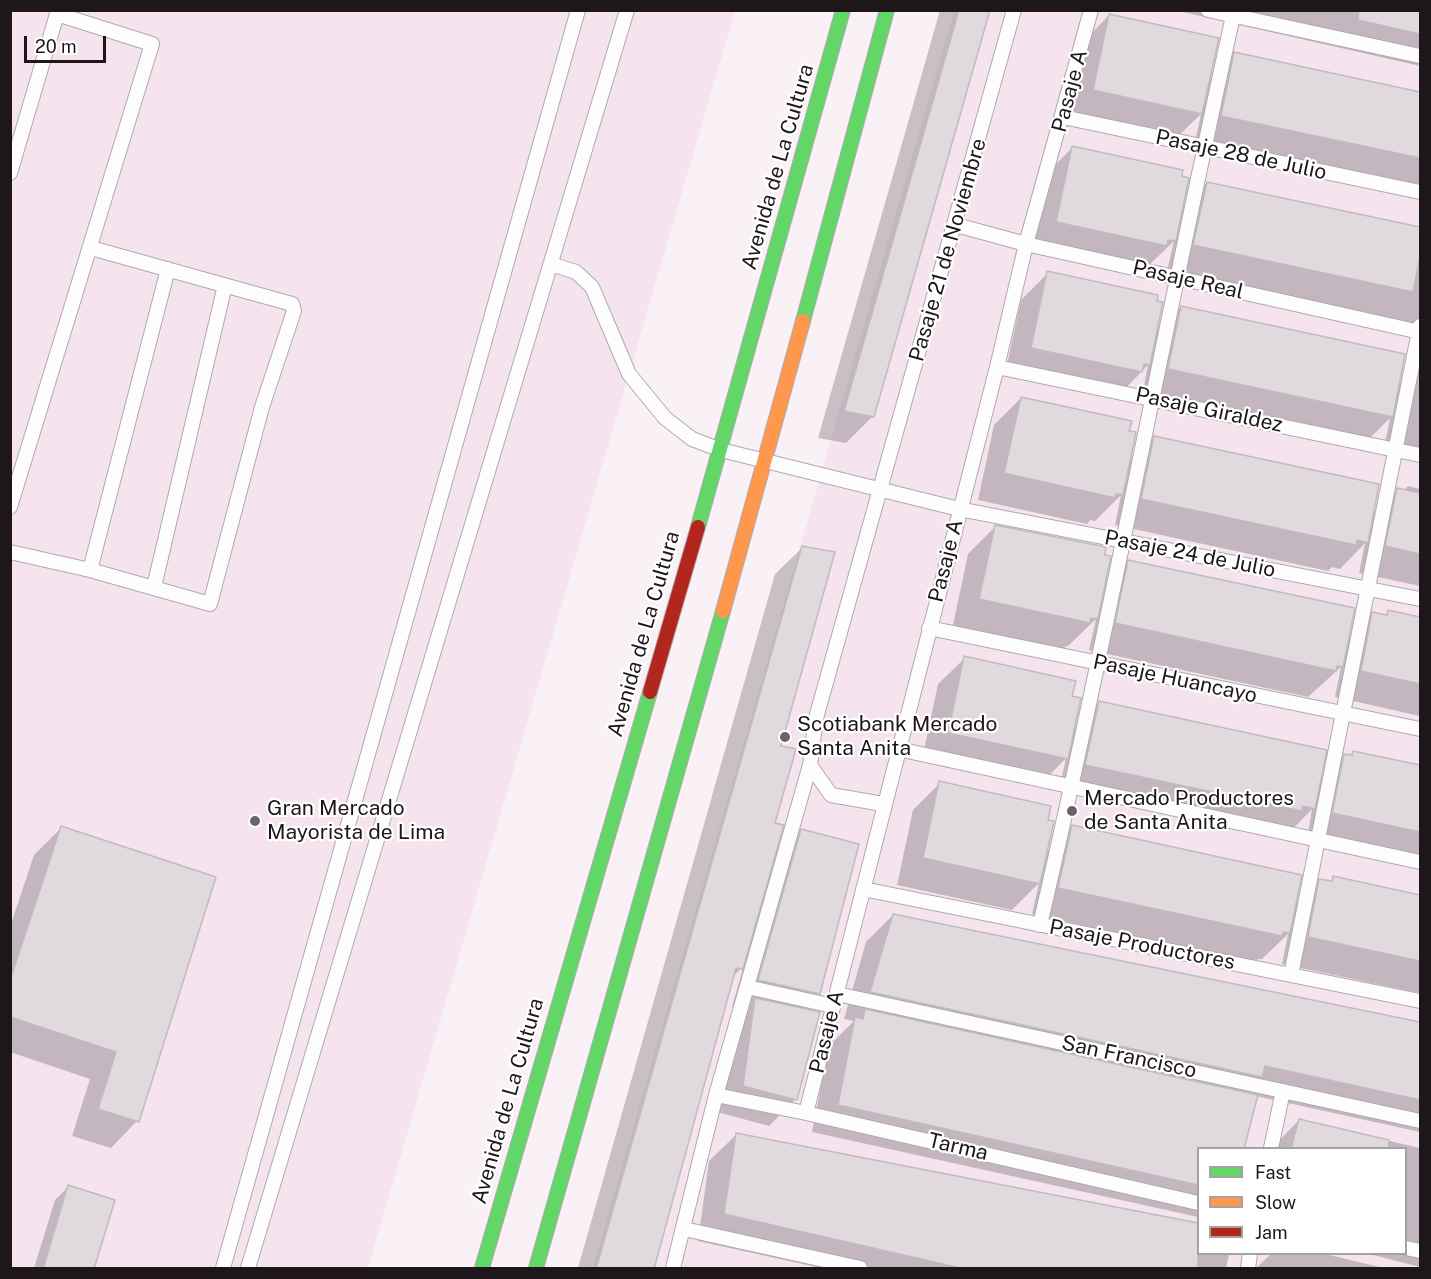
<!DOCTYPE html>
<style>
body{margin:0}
#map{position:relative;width:1431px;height:1279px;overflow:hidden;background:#faf1f6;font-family:"Public Sans",sans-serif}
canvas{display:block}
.frame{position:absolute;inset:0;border:12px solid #1d171b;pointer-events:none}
.legend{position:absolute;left:1197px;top:1147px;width:210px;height:108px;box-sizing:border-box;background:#fff;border:2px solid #a5a2a4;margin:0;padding:8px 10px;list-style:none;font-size:18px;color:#1d171b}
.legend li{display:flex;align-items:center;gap:12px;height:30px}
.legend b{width:30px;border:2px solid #a5a2a4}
.scale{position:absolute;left:24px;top:36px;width:82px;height:27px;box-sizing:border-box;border:3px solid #1d171b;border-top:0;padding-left:8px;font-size:18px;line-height:21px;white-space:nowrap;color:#1d171b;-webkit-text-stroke:4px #fff;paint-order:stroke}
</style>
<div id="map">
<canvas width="1431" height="1279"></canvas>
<div class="frame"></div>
<ul class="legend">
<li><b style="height:8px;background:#63d668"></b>Fast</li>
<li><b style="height:8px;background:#ff974d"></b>Slow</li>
<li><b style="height:8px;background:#b3261e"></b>Jam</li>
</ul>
<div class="scale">20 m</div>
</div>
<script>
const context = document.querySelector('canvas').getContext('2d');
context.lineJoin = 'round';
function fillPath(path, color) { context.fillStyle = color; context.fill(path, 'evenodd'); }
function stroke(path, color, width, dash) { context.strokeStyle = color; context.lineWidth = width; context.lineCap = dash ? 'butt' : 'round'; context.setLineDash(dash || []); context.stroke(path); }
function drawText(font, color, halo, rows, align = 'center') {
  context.font = font + ' "Public Sans",sans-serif'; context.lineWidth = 4.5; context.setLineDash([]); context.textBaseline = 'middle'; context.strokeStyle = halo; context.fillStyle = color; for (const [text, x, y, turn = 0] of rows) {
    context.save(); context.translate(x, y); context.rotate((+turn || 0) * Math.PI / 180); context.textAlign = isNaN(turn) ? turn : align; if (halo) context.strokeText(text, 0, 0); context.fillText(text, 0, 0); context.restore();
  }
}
fillPath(new Path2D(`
 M10 11H735L368 1268H11Z
 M954 11H1420V1268H593ZM1198 1148H1406V1254H1198Z`), '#f5e4ee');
fillPath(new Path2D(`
 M940 10H988L873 416 846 443 818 438Z
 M1174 10H1420V66Z
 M1109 15 1208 80 1235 54 1420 94V191L1195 142 1201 114 1174 140 1067 117 1083 42Z
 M1073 147 1181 209 1207 183 1420 229V326L1167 271 1174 241 1147 267 1030 249 1046 174Z
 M1048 273 1155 333 1181 307 1397 386 1420 363V455L1384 448 1390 418 1365 443 1142 396 1148 365 1122 392 1005 374 1021 300Z
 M1021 398 1128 432V463L1154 437 1372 515 1398 489 1403 491 1408 486 1420 489V586L1359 573 1365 543 1340 569 1332 567 1328 571 1115 525 1121 495 1095 521 1090 520 1087 524 978 500 994 425Z
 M995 527 1103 588 1129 562 1347 640 1373 614 1384 616 1388 612 1420 619V716L1335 697 1341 667 1308 697 1089 650 1096 619 1069 645 1062 649 953 625 968 554Z
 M802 548 779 748 772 861 801 831 819 993 802 1010 796 1099 769 1126 717 1112 746 1010 732 1007 744 965 732 978 652 1268H578L775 574Z
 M965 658 1071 697 1073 729 1099 703 1319 781 1345 755 1350 756 1354 753 1420 767V864L1307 839 1312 809 1287 835 1274 837 1059 791 1066 758 1040 785 922 759 938 684Z
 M940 783 1045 854 1072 827 1294 906 1320 880 1330 882 1334 878 1420 897V993L1282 964 1288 934 1262 959H1258L1254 963 1032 914 1039 883 1012 910 897 885 913 810Z
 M61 828 215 878 137 1121 111 1148 72 1136 90 1079 10 1052V927L34 855Z
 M893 915 1420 1023V1132L1256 1096 1198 1148V1217L812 1132 829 1046 854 1021 844 1019 866 942Z
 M1299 1120 1420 1148V1267L1369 1254H1406V1148H1272Z
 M736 1135 1198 1225V1254H1229L1226 1268H821L698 1241 709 1161Z
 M68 1187 93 1268H34L55 1200Z
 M1271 1254H1325L1384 1268H1256Z`), '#0003');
const building = new Path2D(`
 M959 10H990L874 417 844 411Z
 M1359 10H1420V34L1358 20Z
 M1109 14 1219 38 1202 114 1093 90Z
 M1234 52 1420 92V158L1221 116Z
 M1072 146 1183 170 1182 176 1189 178 1176 241 1168 240 1167 246 1056 222Z
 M1207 182 1420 227V256L1413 292 1193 245Z
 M1047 271 1158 295 1157 301 1163 302 1150 365 1144 364 1142 372 1031 348Z
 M1181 306 1405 354 1393 417 1168 369Z
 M1021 397 1132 421 1129 431 1136 432 1123 495 1116 494 1115 498 1004 473Z
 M1154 436 1379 484 1368 543 1357 540 1356 545 1141 499Z
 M1397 488 1420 493V554L1385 546Z
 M995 525 1106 547 1105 555 1111 556 1098 619 1091 618 1090 623 979 599Z
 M802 546 835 552 781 746 796 749 775 823 784 825 743 969 736 968 654 1269H596Z
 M1128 560 1355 608 1343 667 1337 666 1336 671 1115 623Z
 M1388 610 1420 617V684L1361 671 1372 612 1387 615Z
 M964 656 1076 681 1072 696 1081 698 1068 759 948 733Z
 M1099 701 1327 750 1315 809 1303 806 1302 811 1085 765Z
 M1353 751 1420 765V832L1332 813 1344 754 1352 755Z
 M939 781 1051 806 1048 820 1054 821 1040 884 923 858Z
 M1072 825 1302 875 1290 933 1283 932 1282 936 1058 888Z
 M61 826 216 877 139 1122 98 1109 116 1052 10 1017V980Z
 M801 829 859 844 820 994 758 980Z
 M1333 876 1420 895V961L1308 937 1319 879 1332 881Z
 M893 914 1420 1022V1100L1265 1066 1262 1077 870 992Z
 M755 998 820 1012 797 1100 743 1086Z
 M865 1009 1258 1095 1244 1149H1198V1185L838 1105 855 1017 863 1019Z
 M1299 1119 1389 1140 1388 1149H1291Z
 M736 1133 1198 1223V1269H965L724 1214Z
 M68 1185 115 1200 94 1269H43Z`);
fillPath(building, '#e0d9dd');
stroke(building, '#c1babe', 1.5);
const lane = new Path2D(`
 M1208 10 1420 56
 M1063 117 1420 192
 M10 173 57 14 152 44 10 507
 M956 225 1026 244 1420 332
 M551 264 576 272 592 287 629 374 665 418 692 439 721 450 959 509 1420 599
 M997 367 1420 455
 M10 552 90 570 210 604 262 407 294 311 292 304 91 248
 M90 570 168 269
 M154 587 225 285
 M929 628 1420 729
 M898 749 1420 862
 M810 765 831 795 883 804
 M863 889 1420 1001
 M1040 925C1110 623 1166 318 1233 16
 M1291 975 1420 326
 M747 987 833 1006
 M837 994 1420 1121
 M716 1095 806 1113 1198 1203
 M806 1113 997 367 1026 244 1091 10
 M1271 1148 1283 1091
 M684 1229 860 1268
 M1406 1248 1420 1251
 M223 1268 578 10
 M248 1268 627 10
 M673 1268 716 1095 810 765 816 718 1014 10
 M1248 1268 1250 1254`);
const fast = new Path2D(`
 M803 321 887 10
 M698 527 843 10
 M482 1268 650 692
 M536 1268 723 611`);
const slow = new Path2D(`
 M723 611 803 321`);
const jam = new Path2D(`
 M650 692 698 527`);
stroke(lane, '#b0a9ad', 16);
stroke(fast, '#b0a9ad', 16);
stroke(slow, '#b0a9ad', 16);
stroke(jam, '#b0a9ad', 16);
stroke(lane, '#fefdfe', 14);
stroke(fast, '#63d668', 14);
stroke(slow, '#ff974d', 14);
stroke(jam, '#b3261e', 14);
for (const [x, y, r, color] of [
 [785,737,6,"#6a6368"],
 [1072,811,6,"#6a6368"],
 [255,821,6,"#6a6368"]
]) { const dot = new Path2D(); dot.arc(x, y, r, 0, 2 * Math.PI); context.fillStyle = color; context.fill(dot); stroke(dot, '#fff', 2); }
drawText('21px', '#1d171b', '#fff', [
 ["Pasaje A",1070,91,-75],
 ["Pasaje 28 de Julio",1241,155,12],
 ["Avenida de La Cultura",778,167,-74],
 ["Pasaje 21 de Noviembre",948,250,-74],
 ["Pasaje Real",1188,280,13],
 ["Pasaje Giraldez",1209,410,12],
 ["Pasaje 24 de Julio",1190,554,11],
 ["Pasaje A",946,561,-76],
 ["Avenida de La Cultura",644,634,-74],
 ["Pasaje Huancayo",1175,679,12],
 ["Pasaje Productores",1142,945,11],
 ["Pasaje A",827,1032,-76],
 ["San Francisco",1129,1057,12],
 ["Avenida de La Cultura",508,1101,-74],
 ["Tarma",958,1147,13]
]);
drawText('21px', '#1d171b', '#fff', [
 ["Scotiabank Mercado",797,725],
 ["Santa Anita",797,749],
 ["Mercado Productores",1084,799],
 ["de Santa Anita",1084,823],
 ["Gran Mercado",267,809],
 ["Mayorista de Lima",267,833]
], 'left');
</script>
